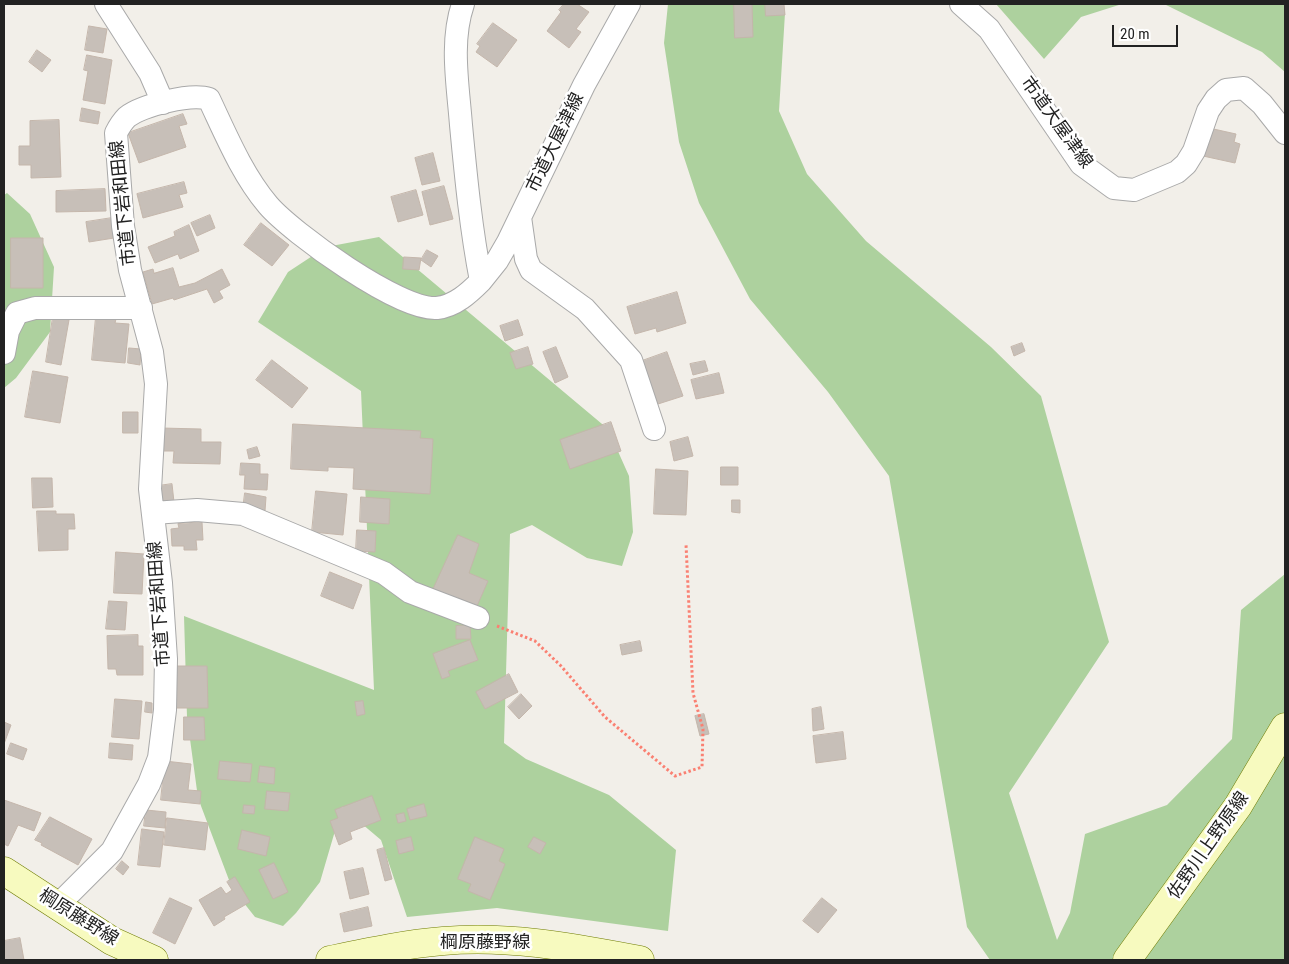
<!DOCTYPE html>
<meta charset="utf-8">
<style>
body{margin:0}
#map{position:relative;width:1289px;height:964px;overflow:hidden;background:#f2efe9;font-family:"Roboto Condensed",sans-serif}
canvas{display:block}
.frame{position:absolute;inset:0;border:5px solid #222;pointer-events:none}
.scale{position:absolute;left:1112px;top:25px;width:66px;height:22px;box-sizing:border-box;border:2px solid #222;border-top:0;padding-left:6px;font-size:15px;line-height:18px;white-space:nowrap;color:#222;-webkit-text-stroke:4px #fff;paint-order:stroke}
</style>
<div id="map">
<canvas width="1289" height="964"></canvas>
<div class="frame"></div>
<div class="scale">20 m</div>
</div>
<script>
const context = document.querySelector('canvas').getContext('2d');
context.lineJoin = 'round';
function fillPath(path, color) { context.fillStyle = color; context.fill(path, 'evenodd'); }
function stroke(path, color, width, dash) { context.strokeStyle = color; context.lineWidth = width; context.lineCap = dash ? 'butt' : 'round'; context.setLineDash(dash || []); context.stroke(path); }
function drawText(font, color, halo, rows, align = 'center') {
  context.font = font + ' "Roboto Condensed","Noto Sans JP",sans-serif'; context.lineWidth = 5; context.setLineDash([]); context.textBaseline = 'middle'; context.strokeStyle = halo; context.fillStyle = color; for (const [text, x, y, turn = 0] of rows) {
    context.save(); context.translate(x, y); context.rotate((+turn || 0) * Math.PI / 180); context.textAlign = isNaN(turn) ? turn : align; if (halo) context.strokeText(text, 0, 0); context.fillText(text, 0, 0); context.restore();
  }
}
fillPath(new Path2D(`
 M668 4H781L785 13 779 111 807 174 866 241 991 347 1041 396 1109 642 1009 793 1057 940 1070 913 1085 834 1167 805 1232 739 1241 610 1285 574V960H990L967 927 889 476 828 392 750 299 699 203 679 142 664 43Z
 M996 4H1122L1081 17 1044 59Z
 M1164 4H1285V72L1262 52Z
 M7 193 30 214 54 267 50 332 16 378 4 388V195Z
 M379 237 608 429 629 476 633 532 622 566 587 558 532 525 510 534 504 743 526 759 609 795 676 850 668 931 497 908 407 917 381 840 342 807 320 882 296 913 283 926 255 917 232 888 198 798 187 717 184 616 374 690 361 391 258 322 288 272 326 247Z`), '#add19e');
const building = new Path2D(`
 M564 4H577L589 12 576 29 581 32 569 48 547 31 561 12 559 10Z
 M734 4H752L753 37 735 38Z
 M765 4H784L785 15 766 16Z
 M493 23 517 40 497 67 476 52 480 46 477 44Z
 M89 26 107 29 103 53 85 50Z
 M37 50 51 60 42 72 29 62Z
 M87 55 112 60 105 104 83 100 88 71 84 70Z
 M82 108 100 112 98 124 80 121Z
 M183 114 187 124 179 126 186 147 139 163 128 133Z
 M59 120 61 177 31 178V165H19V146H30V121Z
 M1209 128 1236 134 1234 142 1240 144 1235 163 1203 156Z
 M433 153 440 181 422 185 415 158Z
 M184 182 187 193 179 195 183 207 143 218 137 194Z
 M444 186 453 219 430 225 422 192Z
 M105 189 106 211 56 212V191Z
 M416 190 423 215 398 222 391 197Z
 M210 215 215 228 197 236 191 223Z
 M112 218 114 238 89 242 86 222Z
 M261 223 289 245 272 266 244 245Z
 M189 225 199 251 180 259 178 254 155 263 148 247 175 236 174 232Z
 M11 238H43V288H11Z
 M427 250 438 256 431 267 421 260Z
 M404 257 421 258 419 270 403 269Z
 M173 268 179 287 195 283 222 269 230 285 219 291 223 298 214 303 207 289 174 300 173 298 152 304 143 272 153 269 154 273Z
 M677 292 686 323 657 332 656 328 635 334 627 307Z
 M53 317 69 320 61 365 46 362Z
 M96 317 116 319 115 323 129 324 125 363 92 360Z
 M518 320 523 335 505 341 500 326Z
 M1022 343 1025 351 1014 356 1011 347Z
 M528 347 533 364 516 369 510 353Z
 M556 347 568 377 555 383 543 352Z
 M129 348 141 349 140 365 128 363Z
 M667 352 683 396 658 404 642 361Z
 M272 360 308 388 292 408 256 380Z
 M705 361 708 371 693 375 690 364Z
 M33 371 68 377 60 423 25 417Z
 M719 373 724 393 696 399 691 380Z
 M123 412H138V433H123Z
 M611 422 621 451 570 469 560 440Z
 M293 424 421 431 420 438 433 439 430 494 353 489 354 468 328 467V471L291 469Z
 M161 428 201 429V442H221L220 464 173 463 174 451H160Z
 M688 437 693 456 674 461 670 442Z
 M257 447 260 456 249 459 247 450Z
 M241 463 260 464V474H268L267 490 244 489 245 475H240Z
 M721 467H738V485H721Z
 M656 469 688 471 686 515 654 514Z
 M32 478H52L53 507 33 508Z
 M172 484 174 502 160 503 158 486Z
 M316 491 347 494 343 535 312 532Z
 M245 493 266 497 265 511 243 509Z
 M361 497 390 499 389 524 360 522Z
 M732 500H740V513L732 512Z
 M37 511H56V514H74L75 529H68V550L39 551Z
 M202 522 203 540H196L197 550H184V546H172L171 529 179 528 178 524Z
 M357 530 376 531 375 552 356 551Z
 M458 535 479 544 469 573 488 581 477 606 458 598 455 605 431 594Z
 M116 552 144 554 142 594 114 593Z
 M330 572 362 585 353 609 321 596Z
 M109 601 127 602 125 630 106 629Z
 M470 625 471 639H456V626Z
 M138 635V646H143V675H117L116 669H108L107 636Z
 M470 640 478 660 448 671 450 676 442 679 433 654Z
 M640 641 642 651 622 655 620 645Z
 M176 666H207L208 708H176Z
 M509 674 518 692 485 709 476 692Z
 M521 694 532 706 519 719 508 707Z
 M115 699 142 701 139 739 112 737Z
 M363 701 365 714 357 716 355 702Z
 M146 702 152 703V713L145 712Z
 M821 707 824 729 813 731 812 709Z
 M704 714 709 734 700 736 695 716Z
 M184 717H204L205 740H184Z
 M4 722 11 725 4 744Z
 M843 732 846 759 816 763 813 736Z
 M11 743 27 749 23 760 7 754Z
 M110 743 133 745 132 760 109 758Z
 M165 761 191 764 188 790 201 791 200 804 161 800Z
 M220 761 252 764 250 782 218 779Z
 M260 766 275 768 274 784 258 782Z
 M267 791 290 793 288 811 265 809Z
 M372 796 381 820 350 832 352 839 339 845 330 821 338 818 335 810Z
 M4 800 41 813 34 831 18 825 8 846 4 844Z
 M424 804 427 816 410 820 407 809Z
 M244 805 255 806 254 814 243 813Z
 M146 810 166 812 165 828 144 826Z
 M404 813 406 821 398 823 396 815Z
 M50 817 92 839 78 865 41 845 42 843 35 840Z
 M167 818 208 823 205 850 164 845Z
 M142 829 164 832 160 867 138 865Z
 M242 830 270 837 266 856 238 849Z
 M411 837 414 850 399 854 396 841Z
 M475 837 504 849 499 861 505 864 490 900 468 891 471 884 458 879Z
 M534 837 546 843 540 854 528 847Z
 M384 848 392 879 385 881 377 850Z
 M122 861 129 867 123 875 116 869Z
 M274 863 288 892 273 899 259 870Z
 M363 868 369 894 350 899 344 872Z
 M235 877 250 902 224 917 225 919 214 926 199 900 221 887 226 894 232 890 227 882Z
 M170 898 192 908 175 944 153 933Z
 M822 898 837 910 818 933 803 921Z
 M368 907 372 926 344 932 340 914Z
 M20 938 24 960H4V941Z`);
fillPath(building, '#c7bfb8');
stroke(building, '#c4b6ab', 1);
const street = new Path2D(`
 M106 4 150 73 163 103
 M961 4 989 29 1081 164 1114 188 1134 190 1177 172 1186 164 1194 151 1208 111 1216 99 1226 90 1244 88 1262 104 1285 133
 M520 217 526 259 531 270 585 309 631 360 654 429
 M481 281 497 261 508 242 584 85 629 4
 M4 353 8 331 17 313 35 308H141
 M153 513 197 510 243 514 384 573 410 592 478 618
 M57 906 112 851 149 784 159 758 165 710 166 659 161 583 150 489 156 384 152 352 130 270 123 226 116 133C119 127 122 122 127 117 143 105 191 93 209 99 226 135 242 174 268 205 292 233 400 311 437 308 455 306 469 293 481 281 471 229 466 178 461 125 458 85 450 42 463 4`);
const secondary = new Path2D(`
 M4 871 112 941 154 960
 M330 960C368 952 405 944 443 941 510 935 575 948 640 960
 M1127 960 1238 806 1285 727`);
stroke(street, '#a9a9a9', 24);
stroke(secondary, '#707d05', 29);
stroke(new Path2D(`
 M497 626 535 641 561 666 605 717 675 776 702 767 703 729 693 693 686 544`), '#fa8072', 3, [2.5, 2.5]);
stroke(street, '#fff', 22);
stroke(secondary, '#f7fabf', 28);
drawText('18px', '#222', '#fff', [
 ["市道大屋津線",1056,123,54],
 ["市道大屋津線",556,143,-64],
 ["市道下岩和田線",124,203,-96],
 ["市道下岩和田線",160,604,-94],
 ["佐野川上野原線",1209,846,-55],
 ["棡原藤野線",78,918,32],
 ["棡原藤野線",485,943]
]);
</script>
